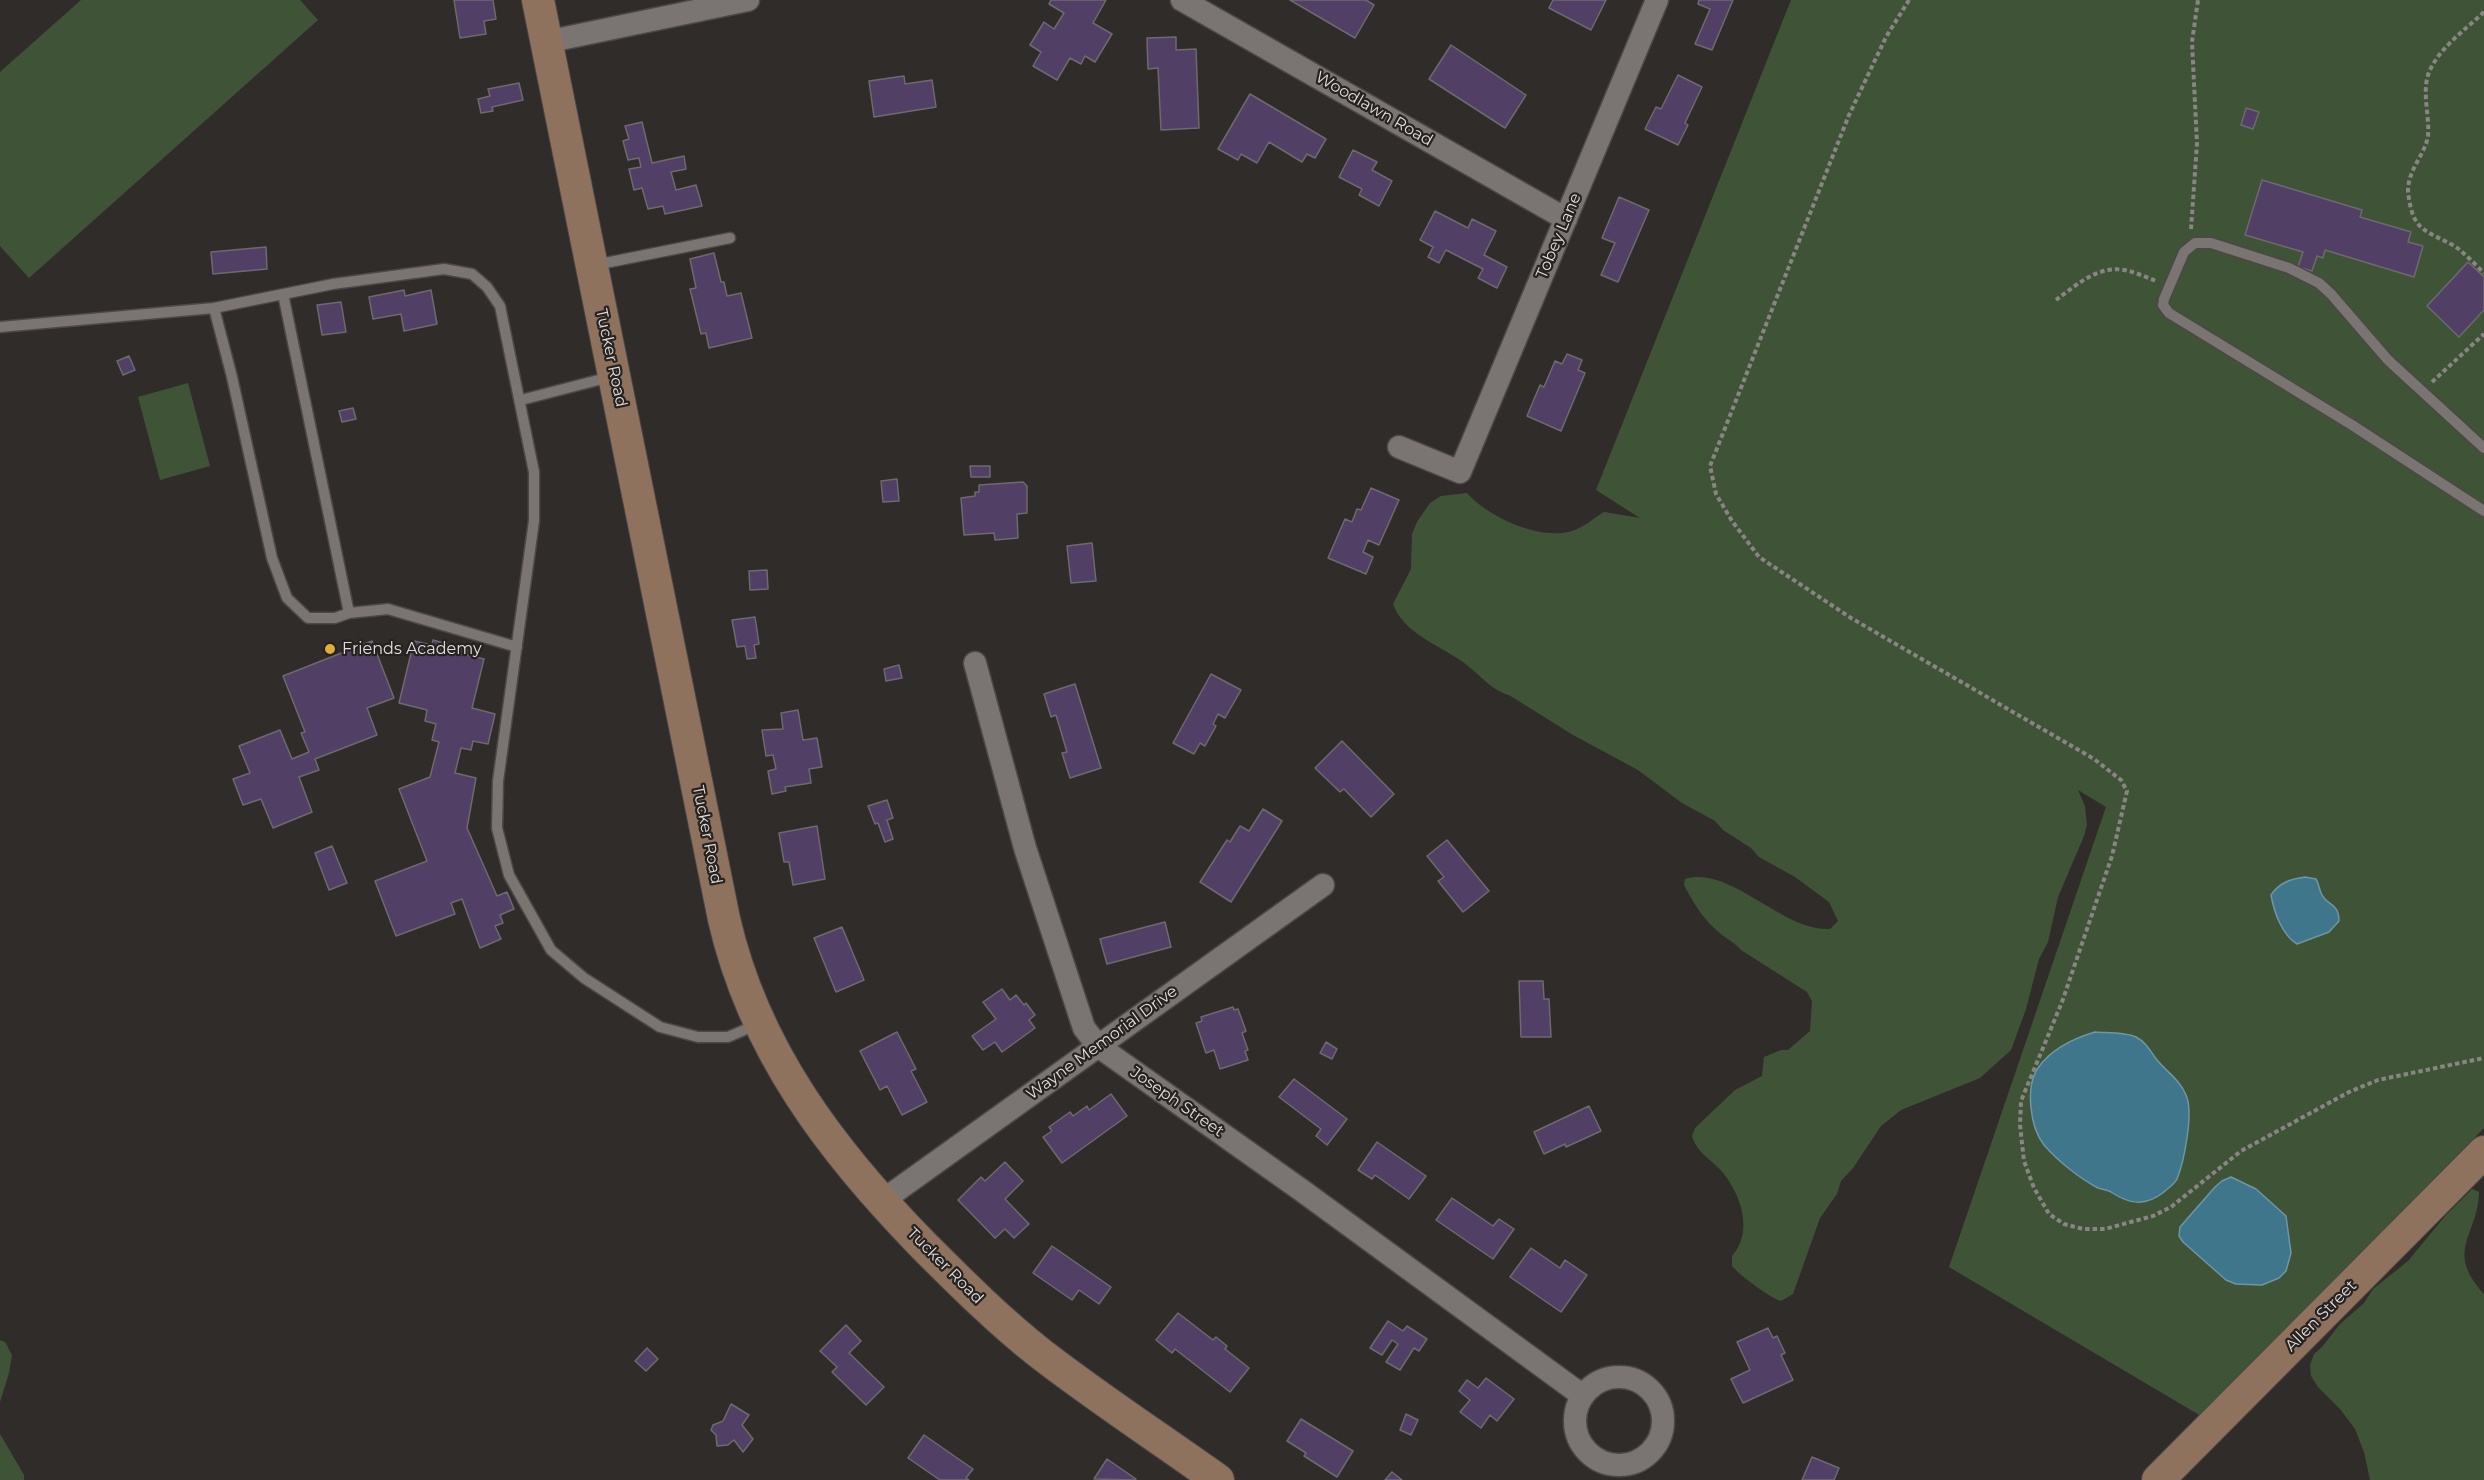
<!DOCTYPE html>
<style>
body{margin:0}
canvas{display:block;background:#302c2a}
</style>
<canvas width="2484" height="1480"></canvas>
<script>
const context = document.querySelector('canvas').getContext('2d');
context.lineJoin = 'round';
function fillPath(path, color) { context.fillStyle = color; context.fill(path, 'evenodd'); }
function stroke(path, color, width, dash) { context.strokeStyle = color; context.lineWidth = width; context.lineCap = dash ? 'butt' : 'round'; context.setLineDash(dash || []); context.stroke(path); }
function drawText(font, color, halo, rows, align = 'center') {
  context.font = font + ' Montserrat,sans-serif'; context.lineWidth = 4.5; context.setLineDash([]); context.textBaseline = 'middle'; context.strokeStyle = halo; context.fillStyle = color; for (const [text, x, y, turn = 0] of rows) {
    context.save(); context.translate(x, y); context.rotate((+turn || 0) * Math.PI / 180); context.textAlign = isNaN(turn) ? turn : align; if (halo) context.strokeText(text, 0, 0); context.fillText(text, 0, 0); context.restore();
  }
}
fillPath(new Path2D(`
 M81 0H300L318 20 29 278 0 246V72Z
 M1791 0H2484V1128L2201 1416 1949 1267 2106 807 2078 790 2085 806 2087 825 2084 836 2058 897 2048 942 2039 959 2026 1009 2011 1050 1980 1078 1901 1110 1881 1126 1853 1168 1841 1181 1837 1194 1820 1218 1793 1294 1781 1301C1772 1299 1739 1275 1732 1266V1256C1753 1233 1742 1197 1724 1174 1713 1160 1697 1154 1692 1136L1695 1128 1735 1090 1762 1076 1764 1057 1781 1050H1788L1810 1031 1812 1001 1807 992 1741 950C1735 943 1729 940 1722 935 1704 921 1694 904 1684 885L1685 879C1731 865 1782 932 1830 929L1838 921 1829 902 1795 877 1759 857 1751 848 1723 830 1715 821 1682 803 1638 770 1573 735 1509 695C1490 690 1477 671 1460 660 1435 643 1404 633 1393 604L1411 569 1412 534 1417 522 1430 503 1441 496 1467 493C1488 517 1540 541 1572 531 1583 528 1594 518 1604 512L1640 518 1596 490Z
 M188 383 210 466 160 480 138 397Z
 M2472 1189 2479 1192C2478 1236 2444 1250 2484 1294V1480H2370L2364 1452 2355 1429 2340 1409 2318 1387 2311 1376 2310 1365 2314 1354 2322 1347 2340 1324 2364 1303 2373 1289 2408 1261 2446 1215Z
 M0 1340 5 1342 12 1355 9 1373 0 1402Z
 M0 1434 24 1475V1480H0Z`), '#3f5436');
const water = new Path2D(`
 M2305 877 2316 879C2319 884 2319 888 2321 893 2326 906 2339 902 2339 921L2329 932 2297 944C2282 935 2274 912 2271 895 2279 883 2290 879 2305 877Z
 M2095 1032C2107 1033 2125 1032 2136 1037 2147 1043 2150 1051 2157 1060 2167 1072 2180 1080 2186 1095 2194 1112 2184 1162 2177 1179 2174 1185 2168 1188 2164 1192 2145 1207 2129 1204 2111 1192 2107 1190 2102 1189 2098 1188 2079 1178 2058 1161 2044 1145 2030 1127 2025 1087 2038 1068 2051 1049 2075 1038 2095 1032Z
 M2231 1177 2256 1189 2286 1216 2291 1253 2286 1271 2279 1278 2262 1285 2236 1284 2226 1280 2183 1242 2179 1236 2180 1227 2215 1187 2222 1181Z`);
fillPath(water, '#40768c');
stroke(water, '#7095a4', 1.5);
const building = new Path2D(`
 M454 0H493L496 19 484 21 486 34 460 38Z
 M1051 0H1106L1093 23 1112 34 1095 62 1085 56 1081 64 1070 58 1057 80 1033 66 1041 52 1030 45 1044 22 1054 29 1064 13 1049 4Z
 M1290 0H1366L1374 5 1355 38Z
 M1553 0H1606L1591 30 1549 8Z
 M1699 0H1733L1712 50 1695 44 1710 9 1698 4Z
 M1176 37V50L1196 49 1199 128 1161 130 1158 68 1148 69 1147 38Z
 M1451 45 1526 95 1505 128 1429 79Z
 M1678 75 1702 87 1685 123 1688 125 1678 145 1645 129 1656 107 1661 109Z
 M904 76 905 84 932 80 936 107 874 117 869 81Z
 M519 83 523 100 492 107 493 111 481 113 478 99 490 96 488 89Z
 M1250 94 1326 139 1315 158 1307 154 1302 162 1269 142 1257 163 1241 154 1238 160 1218 149Z
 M2246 108 2259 112 2253 129 2241 125Z
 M642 122 652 163 684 156 686 169 671 172 676 190 696 185 702 206 665 214 663 206 648 209 642 188 634 190 629 169 641 167 639 158 628 160 623 141 629 139 625 126Z
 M1353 150 1377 162 1372 170 1392 181 1379 206 1359 195 1362 189 1339 177Z
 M2262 180 2362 210 2360 217 2411 232 2408 242 2423 246 2414 277 2325 250 2323 258 2317 256 2312 271 2298 267 2303 252 2245 235Z
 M1619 197 1649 210 1618 282 1601 275 1615 243 1602 238Z
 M1435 211 1468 228 1472 219 1496 231 1484 255 1507 267 1497 288 1478 278 1483 269 1446 250 1439 263 1428 257 1433 247 1420 240Z
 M266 247 267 269 213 274 211 252Z
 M714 253 721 282H724L727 296 741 293 752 338 709 348 706 333 701 334 690 289 696 288 690 259Z
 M2468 262 2484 277V310L2459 337 2427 306Z
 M404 290 405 296 431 290 437 324 404 331 401 314 373 319 369 297Z
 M341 302 346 332 322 335 317 305Z
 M1567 354 1582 360 1578 370 1585 373 1561 431 1527 416 1540 385 1544 387 1555 361 1562 364Z
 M129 356 135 370 123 375 117 361Z
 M353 408 356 419 342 422 339 411Z
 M970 466H990V477H971Z
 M897 479 899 501 883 502 881 481Z
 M1023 482 1027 486V513L1017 514 1018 538 995 540 994 533 964 535 961 498 975 496V492H979V485Z
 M1371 488 1399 500 1379 545 1368 540 1363 552 1373 557 1366 574 1328 558 1345 519 1352 522 1357 509 1361 510Z
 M1092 543 1096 581 1071 583 1067 546Z
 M767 570 768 589 750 590 749 571Z
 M755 617 759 644 754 645 756 658 747 659 745 646 737 647 732 620Z
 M433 640 468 650 467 655 484 659 472 708 495 714 488 744 473 741 471 750 461 748 455 773 476 778 467 828 497 896 507 892 514 909 500 915 503 923 495 926 501 939 480 948 462 899 451 903 455 914 396 936 375 881 427 861 399 789 430 777 439 742 432 740 436 724 425 721 427 710 399 703 414 641 432 645Z
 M372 641 394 698 367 708 377 735 315 759 319 770 299 777 312 812 273 828 261 799 243 805 233 779 250 773 239 746 280 730 292 759 309 752 301 733 305 732 283 676Z
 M899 665 902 678 886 681 884 669Z
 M1211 674 1241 690 1225 718 1218 714 1213 724 1216 726 1205 746 1200 743 1194 754 1173 743Z
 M1075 684 1101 768 1070 778 1062 753 1067 752 1056 715 1051 717 1044 694Z
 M798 710 803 740 817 738 822 767 809 769 811 783 785 787 786 791 772 794 768 771 776 769 773 755 766 756 762 730 783 729 781 713Z
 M1342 741 1394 794 1371 817 1344 789 1340 792 1315 768Z
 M887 800 893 818 887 820 893 839 885 842 878 823 875 824 868 806Z
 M1263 809 1282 821 1231 902 1200 882 1227 840 1230 842 1240 826 1249 831Z
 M817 826 825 879 793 885 789 862H784L779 833Z
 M1447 840 1489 891 1463 912 1438 881 1444 877 1427 856Z
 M332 846 347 883 329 890 315 853Z
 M1165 922 1171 947 1107 964 1100 939Z
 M842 927 864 980 836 992 814 938Z
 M1519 981H1543L1544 999H1549L1551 1037H1521Z
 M1002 989 1010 1000 1016 995 1024 1005 1026 1003 1035 1015 1029 1020 1035 1028 1002 1052 995 1042 983 1050 972 1036 996 1019 983 1002Z
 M1233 1007 1234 1010 1238 1009 1246 1031 1242 1033 1248 1050 1245 1051 1248 1060 1220 1069 1214 1050 1206 1053 1196 1023 1202 1021 1201 1017Z
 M897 1032 916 1069 911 1071 927 1102 902 1115 887 1086 880 1090 860 1051Z
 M1326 1042 1337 1049 1332 1059 1320 1053Z
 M1294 1079 1347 1119 1327 1145 1316 1136 1321 1129 1279 1097Z
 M1111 1094 1127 1116 1062 1163 1043 1137 1052 1131 1049 1127 1070 1112 1073 1116 1087 1106 1089 1110Z
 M1589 1106 1601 1131 1566 1147 1565 1144 1544 1154 1534 1132Z
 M1377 1142 1426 1176 1409 1199 1375 1175 1372 1179 1358 1170Z
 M1005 1162 1023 1181 1005 1199 1029 1224 1014 1238 1005 1229 995 1238 958 1200 981 1177 985 1181Z
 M1452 1198 1493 1226 1499 1219 1514 1229 1493 1259 1436 1220Z
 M1052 1246 1111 1287 1099 1304 1079 1290 1072 1300 1033 1273Z
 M1531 1248 1560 1268 1565 1260 1587 1275 1561 1312 1510 1277Z
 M1178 1313 1213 1340 1216 1337 1227 1346 1225 1349 1249 1368 1230 1392 1175 1349 1172 1353 1156 1340Z
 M1388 1321 1403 1331 1407 1326 1427 1339 1419 1351 1414 1348 1400 1370 1386 1362 1398 1344 1392 1340 1382 1355 1370 1348Z
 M846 1325 861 1341 849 1353 884 1387 866 1405 832 1372 837 1367 820 1351Z
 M1768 1328 1773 1338 1777 1336 1785 1353 1781 1355 1793 1380 1743 1403 1731 1379 1750 1370 1737 1342Z
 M647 1348 658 1359 646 1371 635 1361Z
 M1486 1378 1514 1399 1497 1421 1490 1415 1481 1428 1460 1412 1470 1400 1459 1391 1467 1380 1478 1388Z
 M731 1404 749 1415 742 1425 753 1439 743 1452 734 1440 728 1445 717 1446 716 1435 711 1430 713 1425 723 1421Z
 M1406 1414 1418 1420 1411 1435 1400 1430Z
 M1301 1419 1353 1451 1337 1477 1304 1456 1306 1453 1287 1441Z
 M924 1435 973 1469 966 1478 969 1480H940L908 1458Z
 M1812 1457 1839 1468 1834 1480H1802Z
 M1107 1459 1136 1479 1135 1480 1094 1479Z
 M1392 1472 1402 1480H1385Z`);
fillPath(building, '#523f66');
stroke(building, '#6c6a6e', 1.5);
const lane = new Path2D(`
 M595 265 730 238
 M283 294 349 613
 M0 327 214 308
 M521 400 610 377
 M2484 448 2388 360 2331 294 2319 283 2289 268 2211 243H2195L2184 252 2164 299 2163 305 2169 313 2352 425 2484 511
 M517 647 388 609 349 613 335 618H308L287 598 272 558 232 377 214 308 333 284 444 269 472 274 487 287 500 306 534 472V521L498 781 497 828 509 875 551 950 584 978 660 1027 698 1037H728L758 1024`);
const street = new Path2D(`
 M1182 0 1566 219
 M546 42 748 0
 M1399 447 1460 472 1657 0
 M975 663 1025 848 1084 1028 1098 1046 1304 1192 1583 1396
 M882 1201 1323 885
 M1575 1421a44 44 0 1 1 88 0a44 44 0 1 1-88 0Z`);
const secondary = new Path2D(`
 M538 0 724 919C754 1050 832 1152 924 1246 962 1284 999 1321 1041 1354 1098 1398 1159 1438 1218 1480
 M2158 1480 2484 1152`);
stroke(lane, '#4c4847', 13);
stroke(street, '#4c4847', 25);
stroke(secondary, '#4c4847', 34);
stroke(new Path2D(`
 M1909 0 1886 37 1849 115 1710 466 1716 494 1732 521 1759 557 1851 618 2094 759 2121 780 2127 791 2112 856 2062 1002 2021 1101 2020 1125 2024 1161 2034 1188 2049 1214 2064 1224 2083 1229H2105L2153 1216 2171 1207 2241 1151 2349 1092 2378 1080 2484 1058
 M2484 12C2466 29 2442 46 2431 68 2420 88 2430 114 2428 136 2425 155 2408 169 2408 191 2409 201 2411 213 2416 221 2424 235 2449 240 2461 251 2469 258 2477 266 2484 273
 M2191 229 2197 144 2192 42 2198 0
 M2056 300C2075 286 2098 265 2124 270 2135 272 2146 277 2156 281
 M2432 382 2484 334`), '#898584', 4, [4.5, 3]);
stroke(lane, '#7a7472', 10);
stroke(street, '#7a7472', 22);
stroke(secondary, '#8f725e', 32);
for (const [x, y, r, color] of [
 [330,649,6,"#e7ac36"]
]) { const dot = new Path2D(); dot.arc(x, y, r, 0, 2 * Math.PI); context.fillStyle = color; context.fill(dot); stroke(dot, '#262220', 2); }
drawText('16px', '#e0dddc', '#262220', [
 ["Woodlawn Road",1374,109,30],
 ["Tobey Lane",1559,236,-67],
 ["Tucker Road",611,358,78],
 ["Tucker Road",707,835,79],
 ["Wayne Memorial Drive",1102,1043,-36],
 ["Joseph Street",1177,1102,35],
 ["Tucker Road",945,1266,45],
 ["Allen Street",2321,1316,-45]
]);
drawText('16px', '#e0dddc', '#262220', [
 ["Friends Academy",342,649]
], 'left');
</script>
